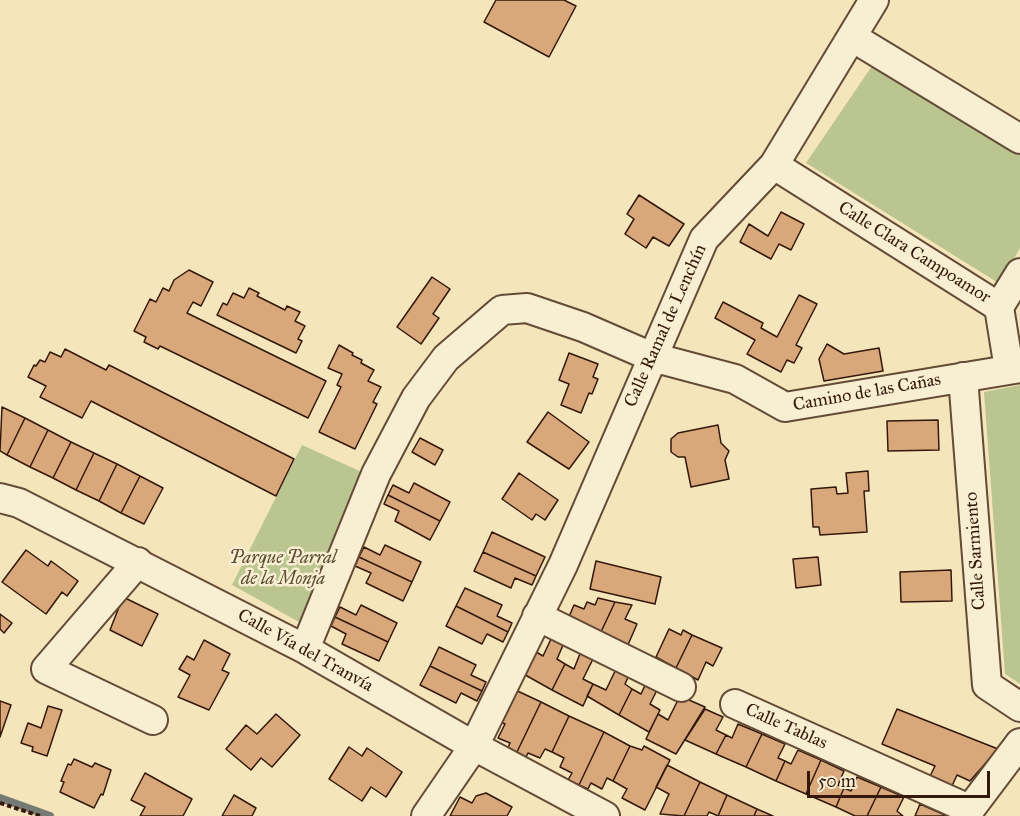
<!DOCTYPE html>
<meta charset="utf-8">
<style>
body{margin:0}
#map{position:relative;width:1020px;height:816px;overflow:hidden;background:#f5e5ba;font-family:"IM FELL Great Primer",serif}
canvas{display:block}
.scale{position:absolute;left:807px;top:771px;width:183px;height:27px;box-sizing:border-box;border:3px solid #33180b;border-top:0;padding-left:8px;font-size:18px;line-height:21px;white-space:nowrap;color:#33180b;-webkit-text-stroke:4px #f8eed2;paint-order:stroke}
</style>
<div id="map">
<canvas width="1020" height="816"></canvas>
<div class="scale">50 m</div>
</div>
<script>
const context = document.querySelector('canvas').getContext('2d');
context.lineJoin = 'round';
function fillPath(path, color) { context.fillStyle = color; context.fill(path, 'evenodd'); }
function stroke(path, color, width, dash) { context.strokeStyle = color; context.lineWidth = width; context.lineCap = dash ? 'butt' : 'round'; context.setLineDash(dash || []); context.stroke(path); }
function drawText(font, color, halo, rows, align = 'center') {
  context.font = font + ' "IM FELL Great Primer",serif'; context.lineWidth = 5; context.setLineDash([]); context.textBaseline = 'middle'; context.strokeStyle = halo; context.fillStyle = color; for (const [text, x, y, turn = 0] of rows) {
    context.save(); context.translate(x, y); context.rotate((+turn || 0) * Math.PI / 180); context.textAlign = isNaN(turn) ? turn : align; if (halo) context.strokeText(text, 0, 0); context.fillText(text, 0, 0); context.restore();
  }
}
fillPath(new Path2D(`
 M872 66 1020 152V248L1000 284 806 163Z
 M1020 385V684L1005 674 984 392Z
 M302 445 364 473 301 623 232 585Z`), '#bbc590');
stroke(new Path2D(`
 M0 798 50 816`), '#767a75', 8);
const building = new Path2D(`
 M496 0H564L576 6 549 57 484 22Z
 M639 195 684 224 669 246 653 237 646 248 625 234 634 219 627 214Z
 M781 212 804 224 791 250 779 244 771 259 740 242 749 224 768 236Z
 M189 270 213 282 201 306 193 302 187 313 326 381 308 418 160 346 158 349 144 342 146 337 134 331 150 299 156 302 163 288 169 291 174 280Z
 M432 277 450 289 433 314 439 318 421 344 397 327Z
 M249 288 259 293 257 296 285 310 287 306 300 312 295 321 305 326 298 339 302 341 296 353 217 315 223 303 227 305 233 293 244 298Z
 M799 295 817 304 796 345 802 348 794 363 787 360 781 372 747 354 755 340 715 318 723 302 763 323 761 328 777 337Z
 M827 344 844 354 879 348 883 371 824 381 819 359Z
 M339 345 353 353 352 355 362 360 361 363 374 370 368 381 381 387 373 402 377 404 355 449 319 432 341 387 337 385 342 374 328 368Z
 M65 349 106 370 109 365 294 459 276 496 91 401 82 418 40 397 46 386 28 377 34 365 36 366 40 360 45 362 50 352 61 357Z
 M569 353 598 364 593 377 598 379 592 394 589 393 581 413 561 405 569 384 559 380Z
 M2 407 25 418 7 455 0 451Z
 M548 412 589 442 569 469 527 442Z
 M25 418 48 430 30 467 7 455Z
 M938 420 939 450 888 451 887 421Z
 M718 425 721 443 729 451 725 460 729 479 691 487 685 457H678L671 452V439L678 433Z
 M48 430 71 442 53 478 30 467Z
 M420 438 443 450 435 465 412 452Z
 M71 442 94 453 76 490 53 478Z
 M94 453 117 464 99 501 76 490Z
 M117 464 140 476 121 513 99 501Z
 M868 471 869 491H864L867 532 820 535 819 527H813L811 489 836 487 837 494 848 493 846 473Z
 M519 473 558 500 545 520 536 514 532 520 502 499Z
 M140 476 163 488 144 524 121 513Z
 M414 483 450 502 440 521 388 495 393 485 409 493Z
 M388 495 440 521 430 540 395 521 399 511 384 504Z
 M492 532 545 557 536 576 483 552Z
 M385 545 421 562 412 582 359 557 364 547 380 555Z
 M26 550 48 566 51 561 78 581 67 596 62 592 46 614 2 582Z
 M483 552 536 576 532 585 515 578 511 588 474 571Z
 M359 557 412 582 403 601 366 583 371 573 355 566Z
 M818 557 821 585 796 588 793 559Z
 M596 561 661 577 655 604 590 589Z
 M951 570 952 601 901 602 900 572Z
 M465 588 502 605 497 616 512 623 508 632 456 606Z
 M123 597 158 614 142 646 110 630Z
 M598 598 615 602 600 634 568 619 574 605 584 609 587 602 595 605Z
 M615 602 632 605 625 619 637 624 627 647 600 634Z
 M361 605 397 623 388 642 335 617 340 607 356 615Z
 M456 606 508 632 503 642 487 634 482 644 446 626Z
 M0 614 12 623 4 633 0 629Z
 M335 617 388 642 379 661 342 644 346 634 331 626Z
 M669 629 681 635 683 630 692 635 676 668 656 657Z
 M692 635 722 648 713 666 706 662 698 680 676 668Z
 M552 637 564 643 557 659 565 664 552 690 520 672 531 649 543 656Z
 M204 640 230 654 222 670 229 673 209 710 178 697 190 675 179 669 187 656 194 660Z
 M439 647 476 665 471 675 486 682 482 691 430 666Z
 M581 651 594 657 583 679 593 684 583 706 552 690 565 664 574 669Z
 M430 666 482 691 477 701 461 693 456 703 420 685Z
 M617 667 630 673 625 684 632 689 619 715 587 696 593 684 606 690Z
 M647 681 659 686 650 704 660 710 649 732 619 715 632 689 641 694Z
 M509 687 541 702 516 754 507 750 510 743 498 738 505 724 494 719Z
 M680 696 705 707 676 754 646 739 658 714 668 720Z
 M0 701 11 705 0 737Z
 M541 702 569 716 552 752 545 749 540 758 528 753 525 759 516 754Z
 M48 706 62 710 47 756 32 751 33 747 21 743 28 723 41 728Z
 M705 709 723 717 716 730 726 735 716 754 685 740Z
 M897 709 998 749 970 781 957 775 952 786 930 776 935 766 882 744Z
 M276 714 300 735 272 767 261 758 251 770 226 749 246 725 257 734Z
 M569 716 604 732 579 785 568 780 572 773 560 767 564 758 552 752Z
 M738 724 762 734 746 767 716 754 726 735 732 738Z
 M604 732 630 746 613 781 607 778 602 789 591 783 588 789 579 785Z
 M762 734 785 744 778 758 785 761 776 781 746 767Z
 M630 746 642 750 644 746 670 760 645 810 622 798 627 789 613 781Z
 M349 747 362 756 367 748 402 772 386 797 371 787 362 801 329 779Z
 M798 750 821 760 806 794 776 781 785 761 791 764Z
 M74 759 92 767 95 763 111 770 103 795 101 794 94 808 60 792 64 782 61 781 68 764 71 765Z
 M821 760 844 771 838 785 844 788 836 807 806 794Z
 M667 765 700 782 684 816 660 814 669 794 656 787Z
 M145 773 192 799 183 816H140L145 807 131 800Z
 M857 777 881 787 867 816H855L836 807 844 788 851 791Z
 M700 782 727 795 718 816 709 812 707 816H684Z
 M881 787 904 797 897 811 903 816H867Z
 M486 793 512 807 507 816H450L460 797 472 803 476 796Z
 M234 795 256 808 252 816H222Z
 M727 795 757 809 754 816H718Z
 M920 804 947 816H915Z
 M757 809 773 816H754Z`);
fillPath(building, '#d8a87b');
stroke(building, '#33180b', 1.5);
const minor = new Path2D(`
 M852 37 1020 139
 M774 165 999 307 1009 369
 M999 307 1020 273
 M963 377 987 685 1020 707
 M0 498 19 503 305 649 474 746 605 816
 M138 562 46 669 153 720
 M537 616 681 687
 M305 649 376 474 416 398 446 358 502 310 527 308 583 327 652 357 735 379 785 407 1020 368
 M735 704 969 809
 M426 816 474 746 563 565 704 239 774 165 874 0
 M965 816 1020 743`);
stroke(minor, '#644b37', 32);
stroke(new Path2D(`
 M0 803 40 816`), '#33180b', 4, [4.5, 3]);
stroke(minor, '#f8eed2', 28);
drawText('18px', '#33180b', '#f8eed2', [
 ["Calle Clara Campoamor",914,253,32],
 ["Calle Ramal de Lenchín",666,326,-66],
 ["Camino de las Cañas",867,393,-10],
 ["Calle Sarmiento",976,551,-94],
 ["Calle Vía del Tranvía",305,651,29],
 ["Calle Tablas",786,727,24]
]);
drawText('italic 18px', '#5c4c33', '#f8eed2', [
 ["Parque Parral",283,559],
 ["de la Monja",283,580]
]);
</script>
